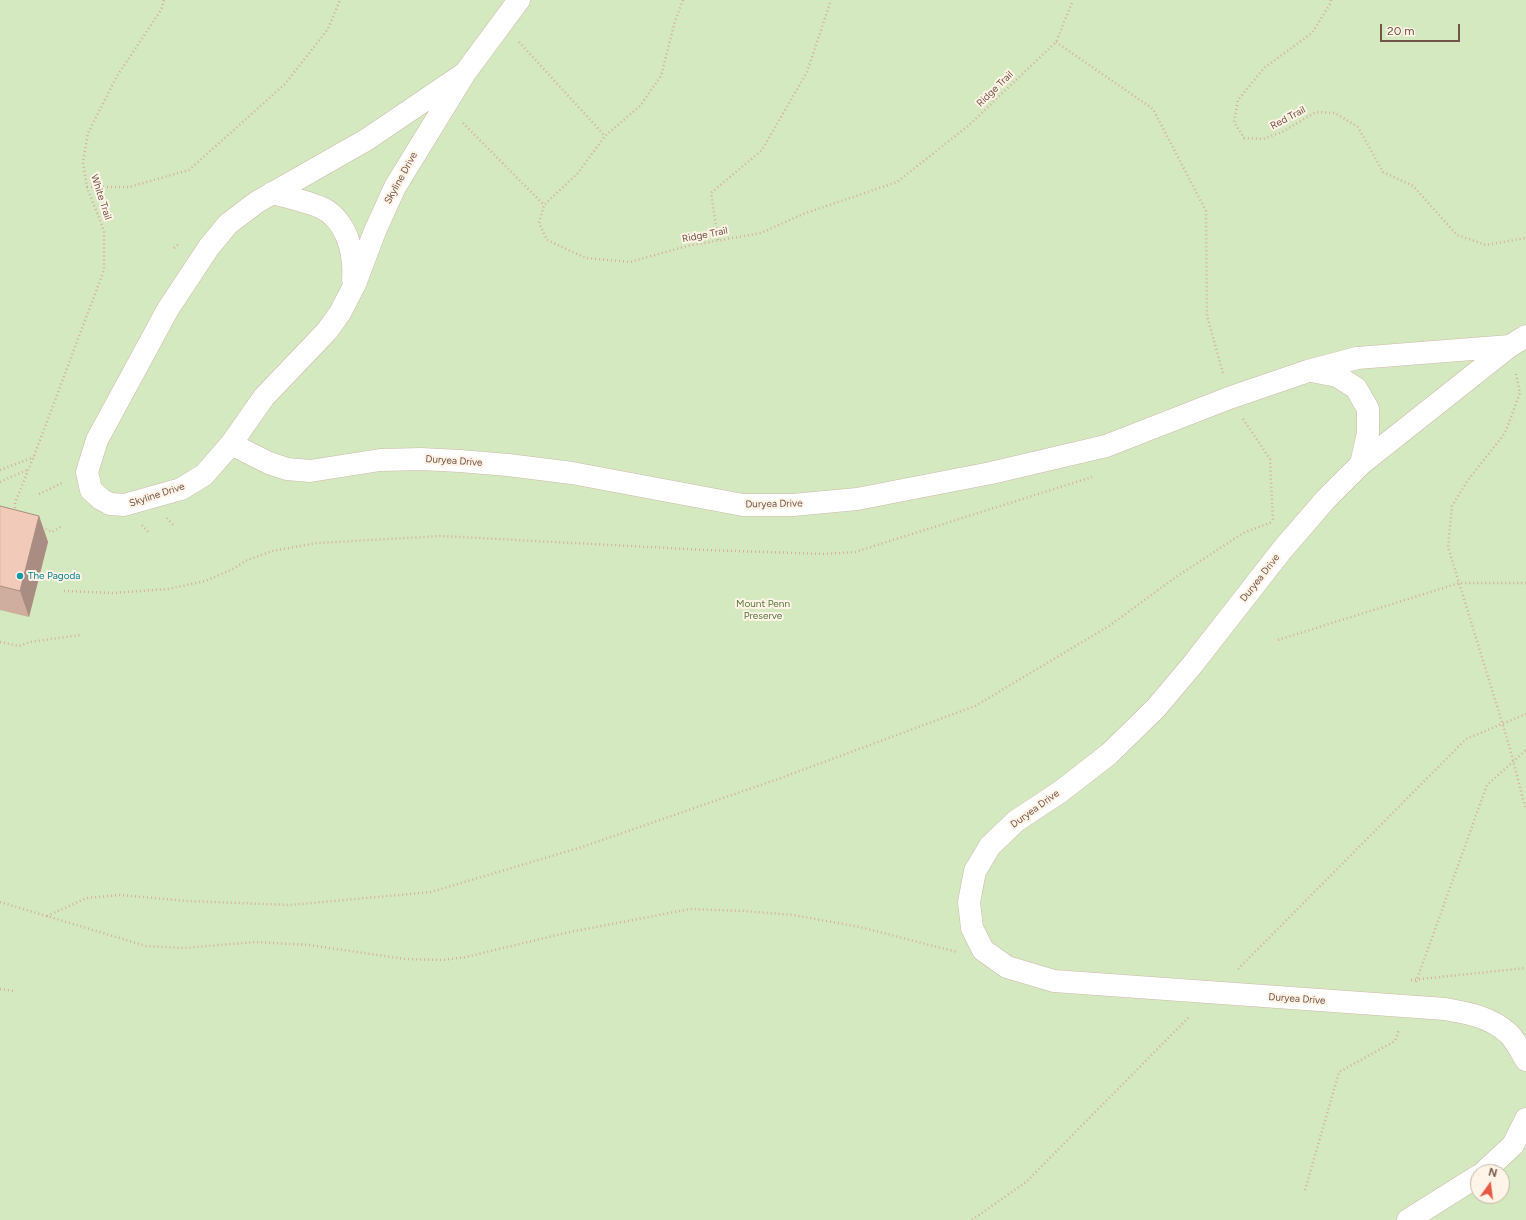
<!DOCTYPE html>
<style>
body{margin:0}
#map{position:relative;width:1526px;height:1220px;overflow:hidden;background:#fcefe1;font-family:Figtree,sans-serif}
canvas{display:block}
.north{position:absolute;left:1470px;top:1164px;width:40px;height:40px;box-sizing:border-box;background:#fff4e7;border:1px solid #c7b4a7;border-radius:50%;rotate:14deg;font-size:11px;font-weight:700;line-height:16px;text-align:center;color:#735448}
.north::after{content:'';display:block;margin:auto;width:14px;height:18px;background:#e75b45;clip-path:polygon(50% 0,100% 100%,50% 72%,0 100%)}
.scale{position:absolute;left:1380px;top:24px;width:80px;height:18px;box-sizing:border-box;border:2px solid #735448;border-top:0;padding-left:5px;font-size:12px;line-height:14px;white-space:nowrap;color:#735448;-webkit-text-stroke:3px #fff4e7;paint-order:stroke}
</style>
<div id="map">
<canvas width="1526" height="1220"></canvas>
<div class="north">N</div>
<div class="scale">20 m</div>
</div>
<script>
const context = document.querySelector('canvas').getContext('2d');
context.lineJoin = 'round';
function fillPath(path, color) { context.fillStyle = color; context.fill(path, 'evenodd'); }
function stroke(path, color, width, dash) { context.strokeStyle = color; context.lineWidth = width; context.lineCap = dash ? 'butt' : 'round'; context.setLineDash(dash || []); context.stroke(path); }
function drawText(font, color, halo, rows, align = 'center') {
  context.font = font + ' Figtree,sans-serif'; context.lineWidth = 4; context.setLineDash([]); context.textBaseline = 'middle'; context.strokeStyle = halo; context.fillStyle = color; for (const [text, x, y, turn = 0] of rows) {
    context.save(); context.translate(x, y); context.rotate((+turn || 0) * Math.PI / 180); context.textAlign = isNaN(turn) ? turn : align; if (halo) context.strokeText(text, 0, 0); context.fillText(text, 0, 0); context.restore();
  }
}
fillPath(new Path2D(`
 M0 0H1526V1220H0ZM1478 1172H1502V1196H1478Z`), '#d4e9c0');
const minor = new Path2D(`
 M465 73 366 140 257 202 228 224 209 247 168 309 97 440 87 472 91 490 101 499 110 504 124 505 181 489 204 475 231 444 264 397 327 331 340 313 355 284 375 231 395 187 465 73 519 0
 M272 193C288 197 305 201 320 207 347 219 355 253 353 280
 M1526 336 1510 346 1361 464 1326 499 1282 550 1193 664 1156 708 1109 754 1060 792 1016 821 990 846 975 871 969 902 972 928 983 950 1007 967 1054 981 1445 1009C1468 1013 1491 1017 1509 1034 1516 1041 1521 1052 1526 1060
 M1311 371 1337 376 1356 388 1368 409V433L1361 464
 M231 444 269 463 287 469 310 471 380 460 421 459 460 461 508 465 572 473 743 505H793L857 499 991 473 1106 446 1229 398 1308 371 1357 358 1510 346
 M1484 1172 1513 1145 1526 1119
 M1408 1220 1478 1176`);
stroke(minor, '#cfb8ab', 23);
stroke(new Path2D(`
 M683 0 675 21 661 76 640 106 605 136 578 173 544 205 539 223 547 240 586 258 630 262 687 246 761 233 803 214 897 182 968 126 1056 42 1073 0
 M1331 0 1330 4 1312 33 1264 68 1238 100 1234 122 1244 138 1263 139 1282 132 1316 112 1335 113 1358 127 1383 172 1413 186 1457 235 1486 245 1526 238
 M519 42 605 136
 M1056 42 1153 109 1206 211 1207 316 1223 373
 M463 123 544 205
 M87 187H129L189 170 285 84 328 29 340 0
 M718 240 711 193 762 150 807 72 831 0
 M174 248 180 243
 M1516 374 1520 393 1505 433 1468 480 1452 506 1448 547 1509 745 1526 810
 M1243 419 1270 459 1273 521
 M0 470 34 457
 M0 482 29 469
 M39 494 64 482
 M15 512V503L34 456 104 270V231L87 187 83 162 88 133 117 76 161 10 164 0
 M167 518 174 526
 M142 525 150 534
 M42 527 52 532 62 526
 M64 591 112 593 168 589 205 581 233 569 245 561 272 551 317 543 441 536 706 550 825 554 855 552 1092 477
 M1278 640 1459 583H1526
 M0 642 19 646 30 642 80 635
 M0 902 146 946 184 948 255 942 309 945 405 959 442 960 466 957 565 933 690 909 744 911 793 915 860 927 957 952
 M47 916 87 898 120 895 188 901 290 905 431 892 582 847 778 779 975 706 1109 626 1176 577 1243 533 1272 522
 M1238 969 1466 739 1526 714
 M1411 980 1526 968
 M1416 982 1487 785 1526 750
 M0 989 13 991
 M1305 1190 1339 1072 1395 1041 1399 1030
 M972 1220 1026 1182 1190 1016`), '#d6ae9c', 2.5, [1, 3]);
stroke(minor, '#fff', 22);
fillPath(new Path2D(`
 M0 506 39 516 48 542 29 617 0 610Z`), '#d0ae9f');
fillPath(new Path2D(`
 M39 516 48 542 29 617 20 591Z`), '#a98d82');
const building = new Path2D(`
 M0 506 39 516 20 591 0 586Z`);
fillPath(building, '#f2cab9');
stroke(building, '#a98d82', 1);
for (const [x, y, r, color] of [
 [20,576,4,"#0f9aa8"]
]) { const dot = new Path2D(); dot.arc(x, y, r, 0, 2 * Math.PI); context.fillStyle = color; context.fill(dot); stroke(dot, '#fff4e7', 1.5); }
drawText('10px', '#735448', '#fff4e7', [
 ["Ridge Trail",995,89,-44],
 ["Red Trail",1288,118,-28],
 ["Skyline Drive",401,178,-61],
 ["White Trail",101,197,72],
 ["Ridge Trail",705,235,-11],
 ["Duryea Drive",454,461,4],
 ["Skyline Drive",157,495,-18],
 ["Duryea Drive",774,504,-1],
 ["Duryea Drive",1260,578,-52],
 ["Duryea Drive",1035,809,-36],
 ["Duryea Drive",1297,999,4]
]);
drawText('10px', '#0d838f', '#fff4e7', [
 ["The Pagoda",28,576]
], 'left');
drawText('10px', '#567940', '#fff4e7', [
 ["Mount Penn",763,604],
 ["Preserve",763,616]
]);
</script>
